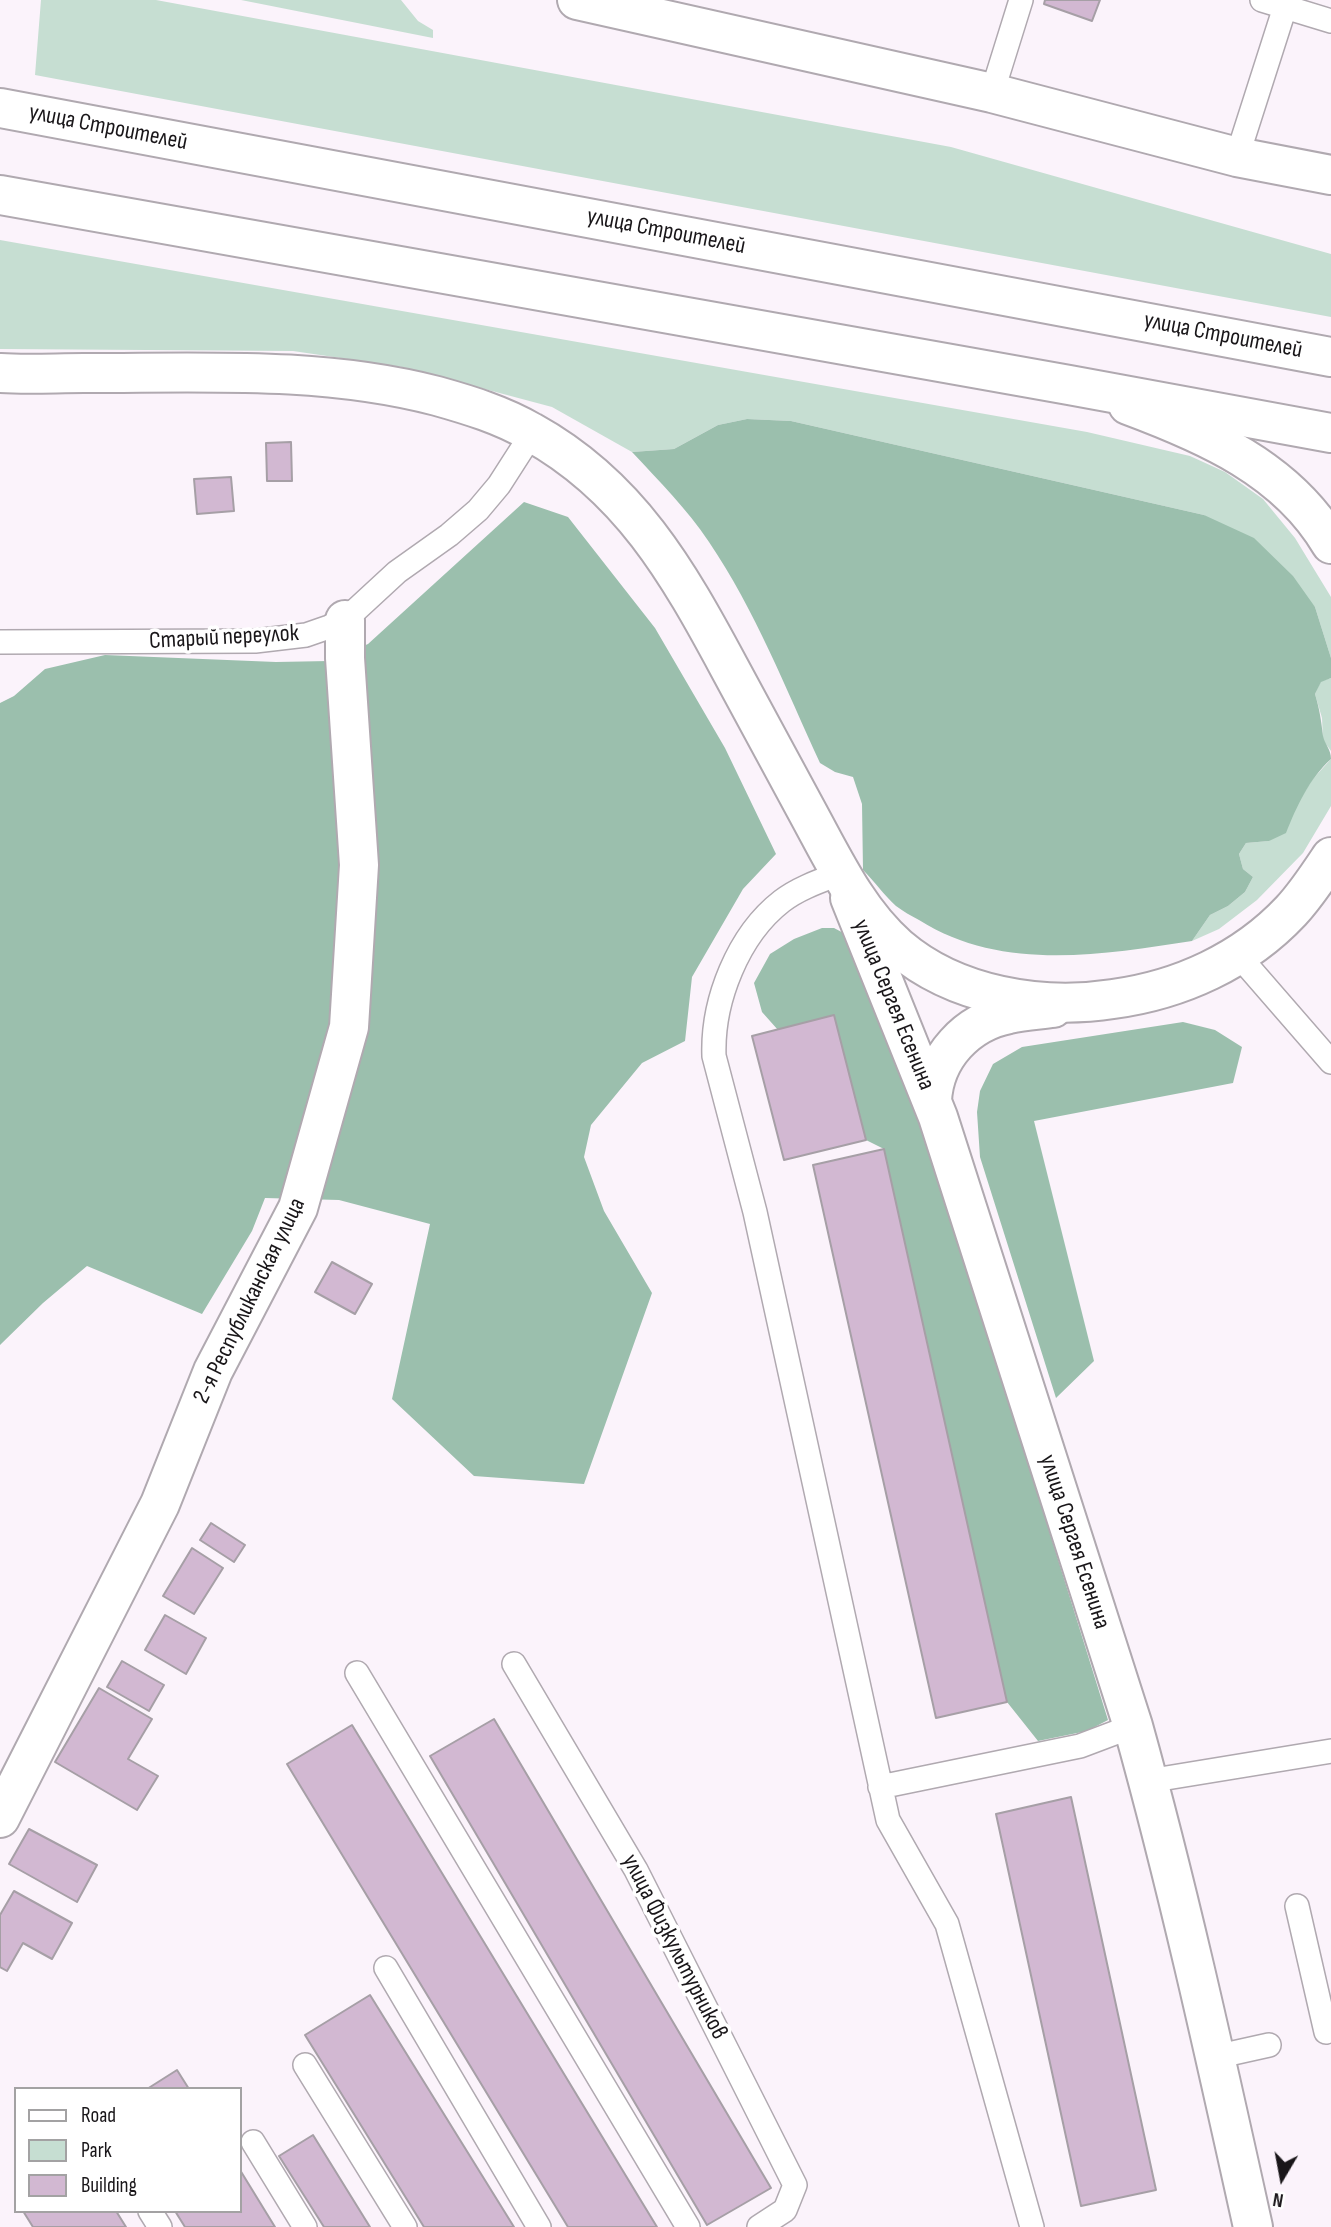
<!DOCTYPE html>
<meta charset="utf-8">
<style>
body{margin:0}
#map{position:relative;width:1331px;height:2227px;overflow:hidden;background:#fbf3fb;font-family:"Sofia Sans Condensed",sans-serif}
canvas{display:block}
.legend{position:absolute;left:14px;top:2087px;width:228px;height:126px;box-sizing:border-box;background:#fff;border:2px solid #a3a2a3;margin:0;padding:9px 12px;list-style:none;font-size:21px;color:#191619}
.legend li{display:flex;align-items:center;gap:14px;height:35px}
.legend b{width:35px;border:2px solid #a3a2a3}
.north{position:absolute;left:1247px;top:2143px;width:70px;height:70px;-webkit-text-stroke:5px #fff;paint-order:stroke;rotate:190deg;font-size:19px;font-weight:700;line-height:28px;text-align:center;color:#191619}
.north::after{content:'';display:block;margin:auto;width:24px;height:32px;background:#191619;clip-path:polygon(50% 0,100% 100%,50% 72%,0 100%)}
</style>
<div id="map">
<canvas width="1331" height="2227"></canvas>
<ul class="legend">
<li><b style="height:9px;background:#fff"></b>Road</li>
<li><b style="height:19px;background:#c6ded2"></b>Park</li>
<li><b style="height:19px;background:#d2b8d2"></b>Building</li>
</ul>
<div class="north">N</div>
</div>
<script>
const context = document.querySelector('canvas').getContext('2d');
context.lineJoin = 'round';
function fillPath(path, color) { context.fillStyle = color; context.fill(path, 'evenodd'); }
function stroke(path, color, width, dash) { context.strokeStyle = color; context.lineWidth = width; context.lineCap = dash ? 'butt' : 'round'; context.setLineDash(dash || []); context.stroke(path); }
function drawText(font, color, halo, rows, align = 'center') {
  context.font = font + ' "Sofia Sans Condensed",sans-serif'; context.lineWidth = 7; context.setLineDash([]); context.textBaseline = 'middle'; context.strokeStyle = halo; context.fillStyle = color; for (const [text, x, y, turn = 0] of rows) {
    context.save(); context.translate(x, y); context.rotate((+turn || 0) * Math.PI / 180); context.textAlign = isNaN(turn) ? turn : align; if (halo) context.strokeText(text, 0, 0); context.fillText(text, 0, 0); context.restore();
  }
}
fillPath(new Path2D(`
 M41 0H156L951 147 1331 254V317L35 75Z
 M241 0H401L418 21 433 30V38Z
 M0 240 1087 432 1190 456 1225 472 1263 499 1295 538 1331 597V658L1315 607 1204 515 791 421 747 419 718 425 674 449 632 452 552 407 402 367 293 351 0 349Z
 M1331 678V751L1323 740 1322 718 1315 694 1321 681Z
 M1331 759V806L1303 853 1257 900 1219 929 1192 941 1210 915 1228 906 1245 892 1253 877 1243 869 1239 854 1246 843 1269 841 1299 801 1312 780Z`), '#c6ded2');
fillPath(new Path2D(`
 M747 419 791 421 1204 515 1254 538 1293 576 1315 607 1331 658V678L1321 682 1315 694C1320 711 1321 720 1323 736 1325 745 1331 749 1331 759 1309 779 1297 806 1286 833L1269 841 1246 843 1239 854 1243 869 1253 877 1245 892 1228 906 1210 915 1192 941C1101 955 1001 972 919 920 911 916 903 911 896 906 884 895 874 881 863 870L862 804 853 777 835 772 820 763C786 689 755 610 709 542 687 509 659 481 632 452L674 449 718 425Z
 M524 502 568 517 655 628 725 748 776 854 743 889 692 977 685 1041 642 1063 591 1125 584 1157 604 1211 652 1293 584 1484 474 1476 392 1399 430 1224 339 1200 265 1198 252 1231 202 1314 87 1266 43 1303 0 1345V703L14 696 45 669 105 655 276 662 329 661 368 644Z
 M822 928H834L853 938 935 1164 1108 1720 1087 1731 1038 1741 1007 1702 884 1149 866 1140 834 1015 778 1030 762 1012 754 983 770 954 794 939Z
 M1183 1022 1215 1030 1242 1047 1233 1083 1034 1121 1094 1361 1056 1398 980 1157 977 1112 980 1091 993 1064 1022 1047Z`), '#9bbfad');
const building = new Path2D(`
 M1045 0H1100L1092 21 1044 4Z
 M291 442 292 481H267L266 443Z
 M231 477 234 511 197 514 194 479Z
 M834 1015 866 1140 784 1160 752 1036Z
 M884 1149 1007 1702 936 1718 813 1165Z
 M332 1262 372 1284 355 1314 315 1292Z
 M211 1523 245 1545 234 1562 200 1540Z
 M192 1548 223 1568 194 1614 163 1596Z
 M165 1615 206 1638 186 1674 145 1650Z
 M122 1661 164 1685 149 1711 107 1687Z
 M99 1688 152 1719 128 1759 158 1776 137 1810 55 1762Z
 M494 1719 771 2188 707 2225 430 1756Z
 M352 1725 657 2227H568L287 1764Z
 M1071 1797 1156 2190 1081 2206 996 1814Z
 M29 1829 97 1865 77 1902 9 1864Z
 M14 1891 72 1923 52 1959 23 1943 7 1971 0 1967V1915Z
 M370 1995 514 2227H424L305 2035Z
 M177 2070 189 2089H147Z
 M313 2135 370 2227H324L279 2156Z
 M240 2170 275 2227H185L175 2211H240Z
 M23 2211H116L126 2227H33Z`);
fillPath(building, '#d2b8d2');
stroke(building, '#a69fa6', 2);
const lane = new Path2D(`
 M1262 0 1285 7
 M992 93 1021 0
 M1237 157 1285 7 1331 21
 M0 642 255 641 306 635 329 627 345 620 397 572 449 535 478 510 499 485 533 432
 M841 873C820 881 799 888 782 901 738 935 712 1001 714 1056L755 1212 888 1820 947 1924 1032 2227
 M1238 955 1331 1062
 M514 1664 636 1870 795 2185 785 2210 759 2227
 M357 1673 688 2227
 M1148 1781 1331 1751
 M880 1787 1080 1746 1133 1726
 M1297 1906 1326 2032
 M386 1968 539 2227
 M1215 2057 1269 2045
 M305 2065 405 2227
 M253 2142 305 2227
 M150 2211 160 2227`);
const street = new Path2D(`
 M850 898 938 1117 1133 1726C1179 1891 1216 2060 1253 2227
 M932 1101C934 1057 967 1022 1009 1014 1023 1011 1038 1010 1053 1008
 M0 1818 160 1504 213 1371 298 1208 349 1027 359 865 345 658V620`);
const secondary = new Path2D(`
 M577 0 992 93 1237 157 1331 175
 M0 373C28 375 56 373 84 373 202 373 322 366 437 396 469 405 502 415 531 432 629 486 678 572 729 667 756 716 782 766 809 815 834 861 858 912 898 947 955 996 1041 1010 1113 999 1180 990 1244 961 1291 911 1306 895 1319 875 1331 857
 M1128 405C1206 434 1287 469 1331 544`);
const primary = new Path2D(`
 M0 108 1331 357
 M0 195 1069 385 1331 433`);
stroke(lane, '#b0a9b0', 26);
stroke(street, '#b0a9b0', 42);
stroke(secondary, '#b0a9b0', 42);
stroke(primary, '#b0a9b0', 42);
stroke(lane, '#fff', 23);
stroke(street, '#fff', 38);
stroke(secondary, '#fff', 38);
stroke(primary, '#fff', 38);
drawText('24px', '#191619', '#fff', [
 ["улица Строителей",108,128,11],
 ["улица Строителей",666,232,11],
 ["улица Строителей",1223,336,11],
 ["Старый переулок",224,638,-3],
 ["улица Сергея Есенина",893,1005,68],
 ["2-я Республиканская улица",250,1301,-64],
 ["улица Сергея Есенина",1074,1542,72],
 ["улица Физкультурников",674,1947,63]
]);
</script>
